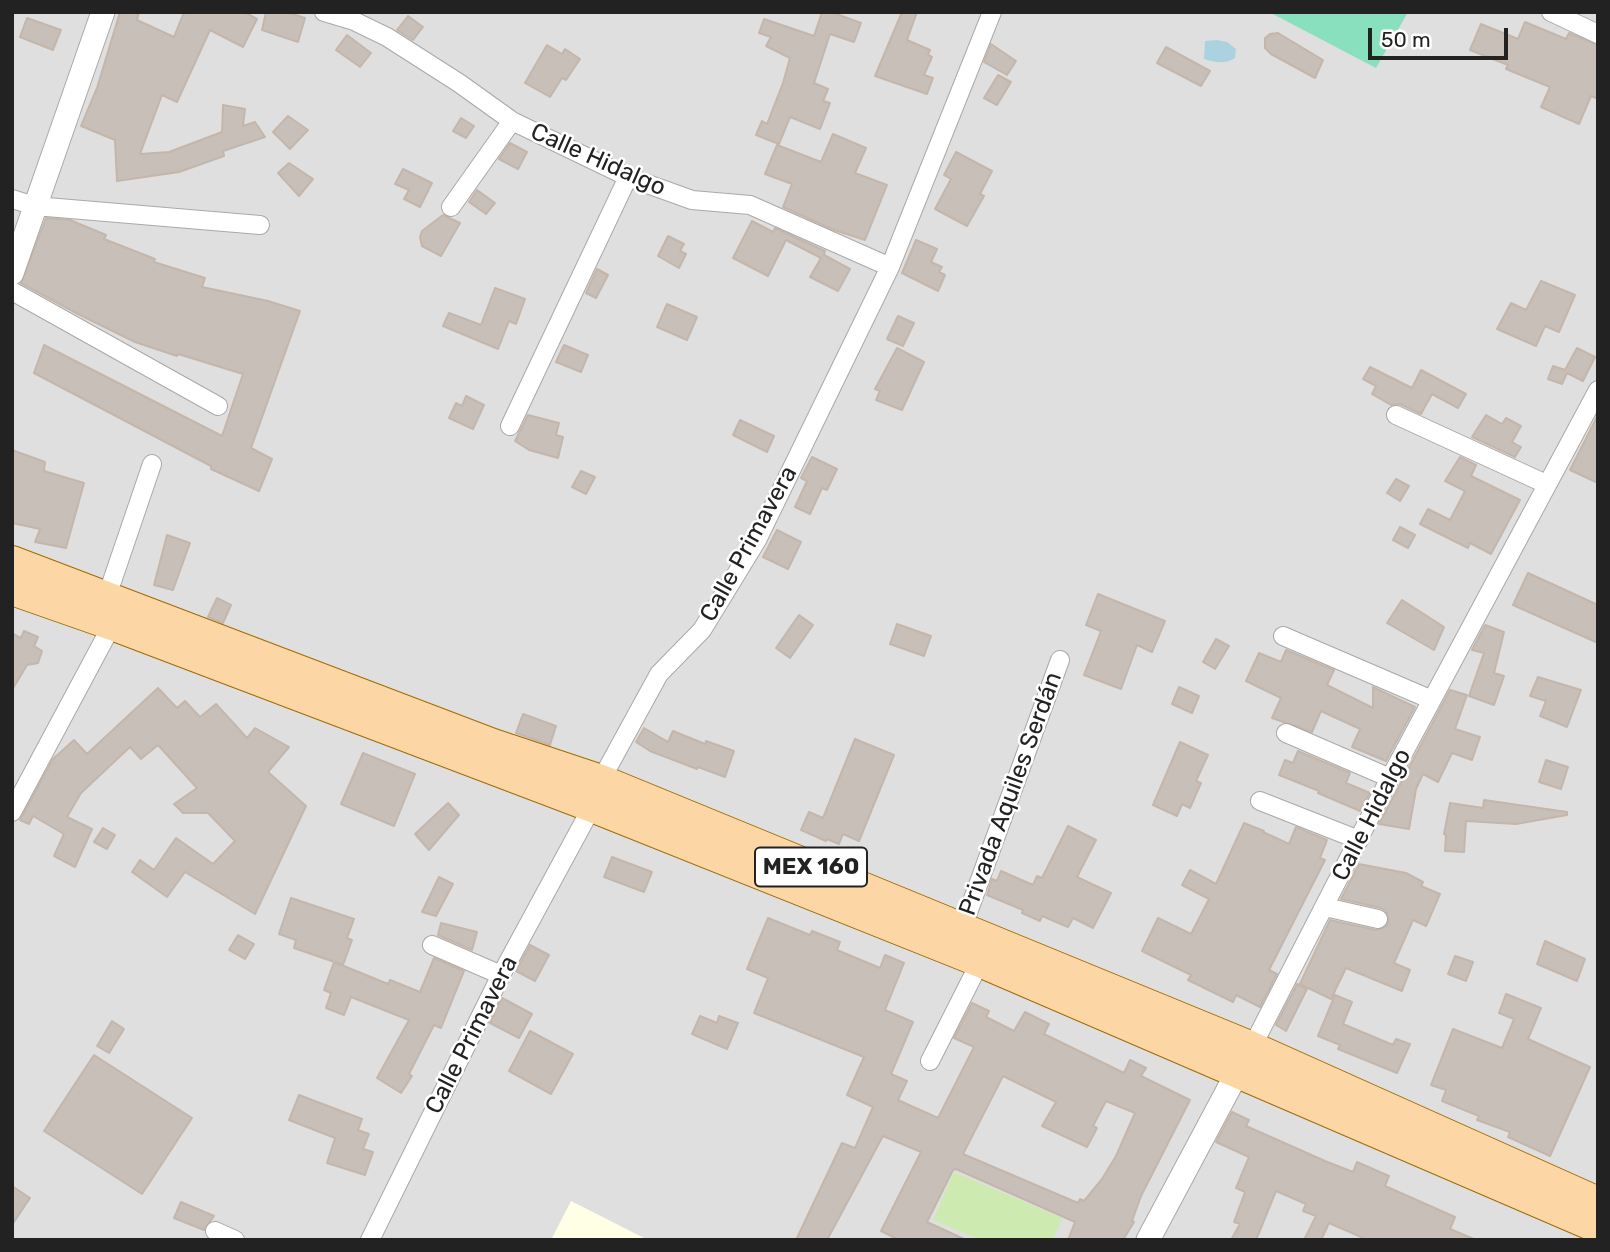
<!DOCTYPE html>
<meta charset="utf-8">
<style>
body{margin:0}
#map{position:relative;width:1610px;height:1252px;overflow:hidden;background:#f2efe9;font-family:Rubik,sans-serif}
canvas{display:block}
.frame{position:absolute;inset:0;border:14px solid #222;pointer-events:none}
.scale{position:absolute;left:1368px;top:28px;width:140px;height:32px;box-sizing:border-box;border:4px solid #222;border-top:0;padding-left:9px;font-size:21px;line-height:24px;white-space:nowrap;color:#222;-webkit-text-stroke:5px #fff;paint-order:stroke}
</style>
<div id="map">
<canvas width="1610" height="1252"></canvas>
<div class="frame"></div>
<div class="scale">50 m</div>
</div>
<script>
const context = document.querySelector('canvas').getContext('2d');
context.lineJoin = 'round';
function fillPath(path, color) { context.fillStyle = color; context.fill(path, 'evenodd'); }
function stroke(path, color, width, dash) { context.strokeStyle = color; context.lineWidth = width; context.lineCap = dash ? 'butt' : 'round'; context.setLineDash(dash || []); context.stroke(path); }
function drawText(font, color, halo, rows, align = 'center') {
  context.font = font + ' Rubik,sans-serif'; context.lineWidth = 5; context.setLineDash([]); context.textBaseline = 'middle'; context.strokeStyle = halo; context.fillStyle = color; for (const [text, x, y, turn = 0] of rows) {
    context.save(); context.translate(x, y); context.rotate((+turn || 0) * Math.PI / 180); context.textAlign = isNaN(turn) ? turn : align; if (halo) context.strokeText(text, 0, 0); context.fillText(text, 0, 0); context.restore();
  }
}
fillPath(new Path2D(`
 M12 12H1598V1240H12Z`), '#e0dfdf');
fillPath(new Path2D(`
 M571 1201 648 1240H551Z`), '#ffffe5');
fillPath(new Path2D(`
 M954 1172 1062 1218 1053 1240H980L933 1220Z`), '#cdebb0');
fillPath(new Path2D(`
 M1269 12H1408L1376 68Z`), '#88e0be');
fillPath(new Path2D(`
 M1217 40 1227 42 1236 49 1235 58C1225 65 1214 62 1204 59L1205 41Z`), '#aad3df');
const building = new Path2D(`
 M120 12H139L137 20 174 37 184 12H244L257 19 243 47 210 30 177 102 162 95 140 154 169 152 222 132 223 105 245 109 243 126 255 122 265 137 223 151 224 156 179 172 117 181 115 140 81 126 97 88Z
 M266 12H286L305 18 298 42 262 30Z
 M822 12H831L861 23 854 42 830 34 814 83 828 89 823 101 830 103 820 129 790 117 779 144 756 135 762 121 767 124 783 83 790 58 766 46 771 37 759 33 764 19 814 36Z
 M902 12H917L907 40 930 50 928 55 932 57 924 75 933 78 927 94 875 76Z
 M408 16 423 27 413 40 397 30Z
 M27 18 61 30 53 50 20 37Z
 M1525 22 1566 39 1569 33 1598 45V99L1591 96 1579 124 1541 107 1550 87 1506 69 1508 65 1470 50 1481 24 1518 39Z
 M1278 33 1323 60 1315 78 1271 54 1265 48V38L1270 34Z
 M347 35 371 53 360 67 336 50Z
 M991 44 1016 61 1007 75 984 62Z
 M547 45 562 54 565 49 580 59 566 80 562 78 550 97 525 83Z
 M1166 47 1210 71 1201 86 1157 63Z
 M998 75 1011 82 997 105 984 98Z
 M288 116 308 130 290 149 273 132Z
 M461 118 474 126 466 138 453 131Z
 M833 134 866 148 855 173 887 185 865 240 834 230 783 207 792 184 765 174 777 145 821 162Z
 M510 143 527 152 518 169 499 159Z
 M956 152 992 171 980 194 984 196 967 226 935 209 951 179 944 175Z
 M289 163 313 179 299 196 278 173Z
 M403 169 432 183 420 207 404 199 409 190 395 184Z
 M477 190 495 203 486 214 469 202Z
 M443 215 460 223 441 256 422 246 420 237 422 231Z
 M46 218 70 220 106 235 104 239 155 259 154 262 205 278 202 287 268 301 300 311 251 448 272 459 259 491 211 469V466L34 373 44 345 222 436 243 374 178 354 177 356 135 342 76 313 21 283Z
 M752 221 773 232 775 228 825 251 824 255 850 269 838 291 810 277 821 258 786 240 768 276 733 258Z
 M668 236 684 244 680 251 686 254 679 268 658 256Z
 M916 240 937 249 931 262 942 267 939 272 945 275 938 291 902 273Z
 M597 269 608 275 596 298 586 293Z
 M1541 281 1575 295 1559 332 1545 326 1536 346 1497 329 1511 303 1526 310Z
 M495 288 525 299 516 324 509 321 498 349 443 326 449 313 481 325Z
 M667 304 697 317 687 340 657 327Z
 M898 316 914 323 903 346 887 339Z
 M564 345 588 355 581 372 556 362Z
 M897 348 924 362 902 410 876 400 880 391 875 389Z
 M1577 348 1595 357 1583 381 1567 373 1562 384 1548 379 1553 366 1565 370Z
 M1370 367 1412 388 1421 370 1466 394 1458 408 1432 394 1421 414 1400 404 1391 405 1372 394 1376 386 1363 379Z
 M466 396 484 405 473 429 449 418 456 403 462 406Z
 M528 415 559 423 556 435 563 437 558 458 529 450 515 441Z
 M1486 415 1502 424 1506 418 1521 426 1512 442 1521 447 1515 457 1472 437Z
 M1598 415V483L1570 470Z
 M740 420 774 436 767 452 733 435Z
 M12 450 45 462 44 471 84 483 66 548 35 542 40 529 12 523Z
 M812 457 837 469 827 490 822 488 810 514 795 507 807 481 801 478Z
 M1460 457 1476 465 1471 476 1520 500 1491 554 1470 543 1468 548 1420 524 1428 509 1450 520 1465 491 1445 481Z
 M581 471 595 477 586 494 572 487Z
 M1396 479 1409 486 1400 501 1387 493Z
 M1400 527 1415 535 1408 548 1393 540Z
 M777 530 801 542 788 569 763 557Z
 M167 535 190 543 173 590 154 585Z
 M1528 573 1598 605V643L1513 605Z
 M1098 594 1165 621 1152 652 1137 645 1121 689 1084 675 1101 631 1086 625Z
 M217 598 231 605 223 623 208 617Z
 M1402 600 1444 627 1434 650 1387 623Z
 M799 615 813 625 790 658 776 648Z
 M897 624 931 636 924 656 890 644Z
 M1485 625 1504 632 1494 673 1504 676 1494 705 1469 696 1484 653 1472 650Z
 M24 631 38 637 34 646 42 651 38 663 27 665 12 690V633L21 638Z
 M1216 639 1229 646 1215 669 1203 662Z
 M1286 650 1334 670 1327 685 1373 708V687L1415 707 1386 761 1352 747 1360 729 1321 711 1312 732 1272 718 1281 698 1246 681 1259 653 1281 662Z
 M1538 677 1581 690 1567 727 1540 716 1546 701 1530 696Z
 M1179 687 1199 696 1192 713 1172 704Z
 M158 688 177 708 185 701 200 717 216 704 247 738 255 728 289 747 268 772 306 806 255 914 185 872 167 897 132 872 140 860 154 870 176 838 213 864 235 841 208 813H183L174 804 197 788 158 745 141 759 130 747 81 793 67 817 92 829 75 867 54 856 64 834 33 816 29 824 20 820 53 759 74 740 87 754Z
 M1450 690 1467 695 1455 729 1480 737 1472 760 1452 753 1438 782 1423 774 1416 789 1409 829 1379 824Z
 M523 714 556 726 550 745 516 733Z
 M644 728 668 742 673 731 705 744 706 741 734 751 725 777 698 767 697 769 650 751 636 742Z
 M855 739 894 755 859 841 843 834 839 844 827 839 826 841 801 830 809 812 823 818Z
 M1180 742 1208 755 1196 781 1201 783 1190 808 1182 804 1177 816 1153 805Z
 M1298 751 1350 773 1346 783 1370 793 1360 811 1318 793 1319 791 1279 775 1285 760 1293 763Z
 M363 753 415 774 394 826 341 804Z
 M1546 760 1568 767 1561 789 1539 782Z
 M1484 800 1567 812V815L1516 824 1466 821 1464 852 1445 851 1446 835 1444 834 1450 803 1483 808Z
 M448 803 459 815 429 850 415 834Z
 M1244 823 1264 831 1263 832 1289 844 1296 827 1327 840 1320 858 1325 860 1269 970 1277 974 1260 1007 1236 995 1233 1002 1188 980 1191 975 1142 951 1158 918 1191 934 1209 899 1182 885 1190 870 1216 884Z
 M1068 826 1096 840 1077 877 1111 893 1093 928 1073 918 1068 927 1042 916 1040 921 1022 913 1023 910 987 895 992 879 997 881 1001 871 1033 885 1037 876 1042 878Z
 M103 828 115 835 107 849 94 842Z
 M612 857 652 872 644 892 604 877Z
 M1359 864 1406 873 1423 882 1421 886 1440 894 1426 926 1413 920 1394 963 1410 970 1402 991 1346 968 1331 999 1300 984 1330 920 1376 930 1386 927 1389 921 1386 911 1381 908 1341 899Z
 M439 877 453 884 436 916 422 912Z
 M291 898 354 919 347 938 352 940 343 965 294 948 296 940 279 934Z
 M768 918 810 935 812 931 840 942 837 950 880 968 885 955 904 963 885 1010 913 1022 891 1074 907 1081 898 1100 938 1118 974 1047 954 1038 972 1003 989 1011 986 1017 1014 1031 1025 1012 1049 1024 1044 1034 1124 1073 1130 1060 1146 1068 1141 1076 1190 1100 1141 1196 1132 1221 1134 1222 1123 1240H1068L1075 1222 956 1169 953 1170 927 1222 966 1240H899L881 1231 921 1152 883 1136 827 1240H796L842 1143 855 1148 873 1107 847 1095 864 1057 754 1013 768 978 747 969ZM1003 1076 1056 1102 1042 1126 1087 1147 1097 1128 1093 1126 1106 1101 1135 1113 1116 1156 1102 1179 1084 1201 1080 1199 1078 1203 963 1154Z
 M441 923 477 932 472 950 438 935Z
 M238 935 254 944 245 959 229 950Z
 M1545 941 1585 959 1577 981 1537 964Z
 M530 945 549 955 535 981 516 971Z
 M1455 956 1473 962 1466 981 1448 974Z
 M434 958 464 971 441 1028 434 1025 409 1074 412 1076 401 1093 377 1078 409 1020 351 997 344 1015 326 1008 331 993 324 990 334 962 388 984 390 980 420 992Z
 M1297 984 1307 989 1286 1031 1276 1025Z
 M1506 994 1541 1008 1528 1039 1590 1067 1550 1156 1508 1137 1510 1132 1477 1120 1479 1116 1442 1101 1446 1090 1431 1085 1453 1029 1502 1048 1514 1019 1499 1013Z
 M1335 995 1352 1002 1343 1024 1393 1045 1396 1039 1410 1044 1397 1073 1338 1049 1340 1045 1318 1036Z
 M502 998 532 1014 519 1038 490 1023Z
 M700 1016 717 1023 719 1016 738 1023 727 1049 692 1034Z
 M112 1021 124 1029 109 1053 97 1046Z
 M530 1031 573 1054 551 1094 509 1071Z
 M94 1055 192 1118 142 1194 44 1131Z
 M299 1095 362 1119 358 1130 369 1134 363 1149 373 1152 365 1175 327 1163 335 1138 289 1120Z
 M1232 1112 1249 1120 1246 1126 1325 1161 1353 1172 1357 1162 1389 1176 1385 1186 1455 1217 1450 1229 1476 1240H1368L1329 1223 1321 1240H1304L1316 1216 1303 1211 1306 1204 1276 1191 1256 1240H1231L1240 1224 1234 1222 1245 1192 1236 1188 1249 1157 1216 1142Z
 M12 1186 30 1198 12 1225Z
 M181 1202 214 1216 204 1230 174 1218Z`);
fillPath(building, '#c7bfb8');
stroke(building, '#c4b6ab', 2);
const minor = new Path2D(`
 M324 12 354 21 387 37 459 83 512 121 628 177 692 200 750 205 890 267
 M1551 12 1598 34
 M12 199 35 206 260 225
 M451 207 512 121
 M12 291 218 406
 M1396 415 1546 484
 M510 426 628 177
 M107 596 152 464
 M1283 636 1432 700
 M1286 733 1390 778
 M1260 801 1359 840
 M12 812 112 625
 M1325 907 1378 919
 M962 929 1060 660
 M432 945 501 975
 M1252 1047 1390 778 1598 390
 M930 1061 980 962
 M215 1231 235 1240
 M370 1240 501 975 592 807 601 780 659 674 702 630 757 540 890 267 992 12`);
const tertiary = new Path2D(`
 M12 273 103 12
 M1148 1240 1244 1060`);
const primary = new Path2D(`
 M12 561 493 744 601 780 1252 1047 1598 1202
 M12 590 112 625 592 807 980 962 1598 1228`);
stroke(minor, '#a9a9a9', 20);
stroke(tertiary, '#a9a9a9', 25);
stroke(primary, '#a06b00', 32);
stroke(minor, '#fff', 18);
stroke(tertiary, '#fff', 23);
stroke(primary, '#fcd6a4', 30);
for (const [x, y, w] of [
 [811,867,112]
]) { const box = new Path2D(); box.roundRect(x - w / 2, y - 19.5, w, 39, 5); context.fillStyle = '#fff'; context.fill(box); stroke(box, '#222', 2); }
drawText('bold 23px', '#222', null, [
 ["MEX 160",811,867]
]);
drawText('24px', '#222', '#fff', [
 ["Calle Hidalgo",598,160,24],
 ["Calle Primavera",749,544,-61],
 ["Privada Aquiles Serdán",1011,794,-70],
 ["Calle Hidalgo",1372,815,-63],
 ["Calle Primavera",472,1035,-63]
]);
</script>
